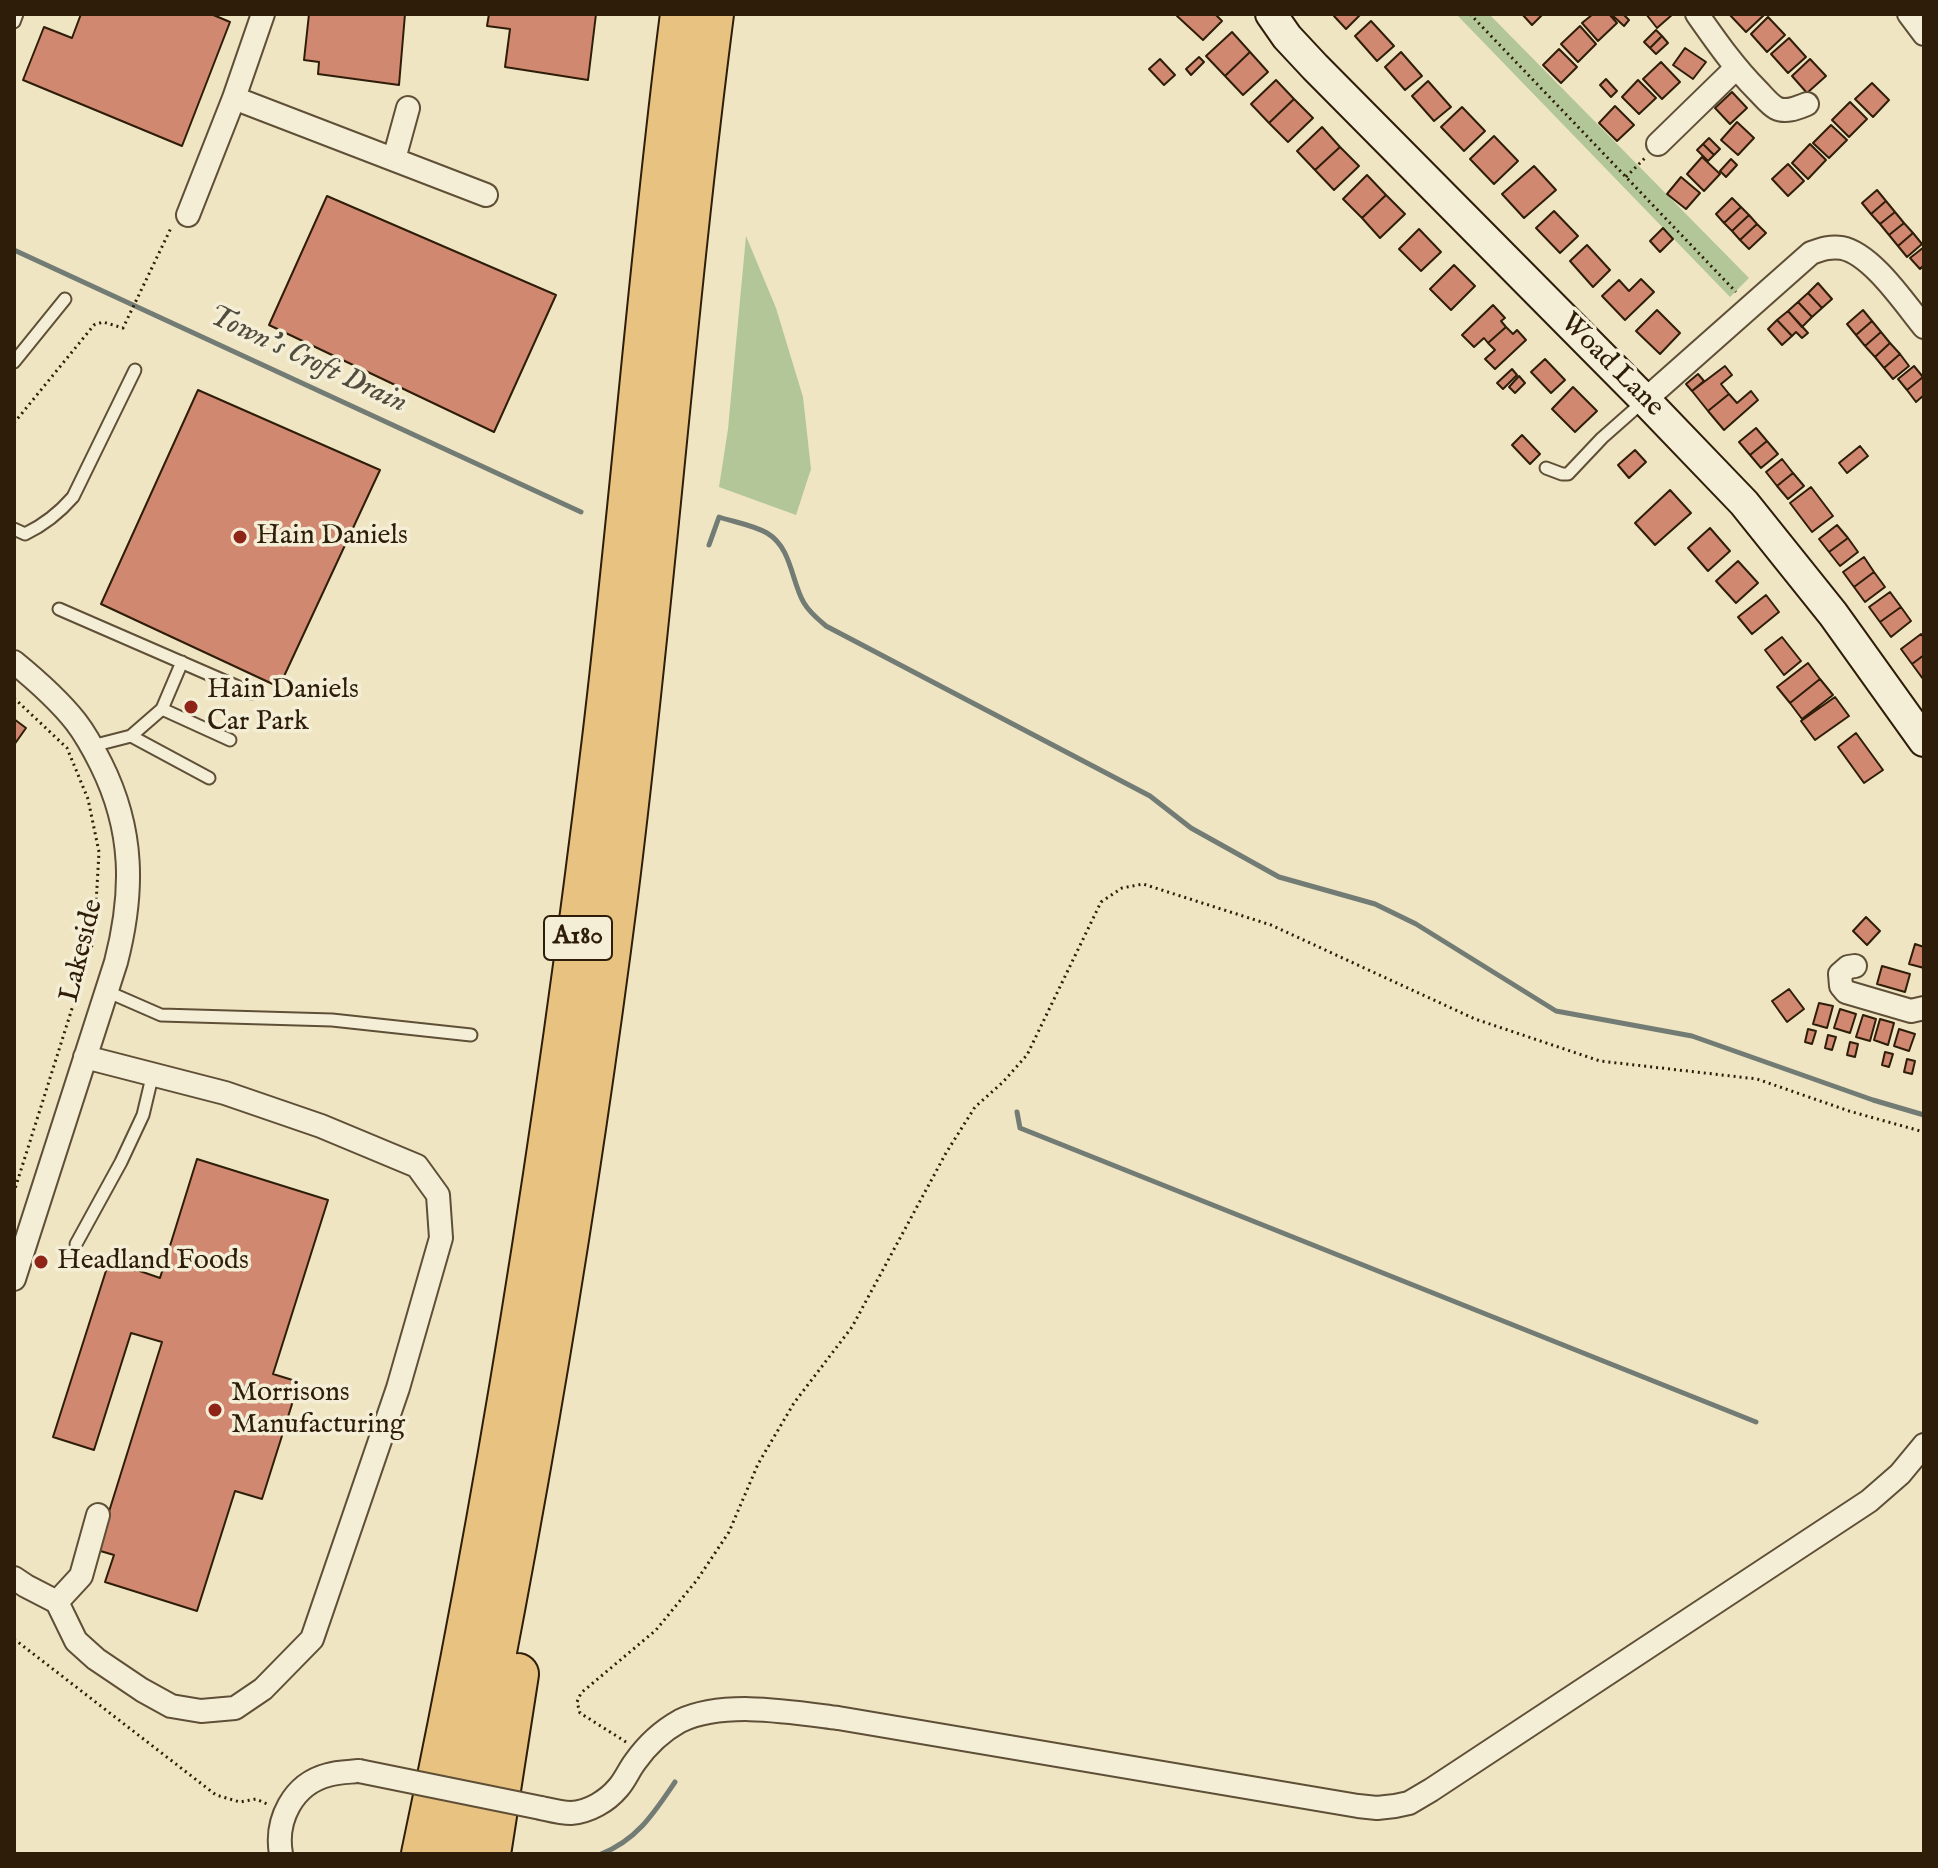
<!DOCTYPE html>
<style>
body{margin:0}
#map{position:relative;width:1938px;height:1868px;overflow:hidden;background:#efe5c2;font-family:"IM FELL English",serif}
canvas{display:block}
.frame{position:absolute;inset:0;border:16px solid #2e1d08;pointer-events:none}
</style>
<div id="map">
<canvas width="1938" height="1868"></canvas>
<div class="frame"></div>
</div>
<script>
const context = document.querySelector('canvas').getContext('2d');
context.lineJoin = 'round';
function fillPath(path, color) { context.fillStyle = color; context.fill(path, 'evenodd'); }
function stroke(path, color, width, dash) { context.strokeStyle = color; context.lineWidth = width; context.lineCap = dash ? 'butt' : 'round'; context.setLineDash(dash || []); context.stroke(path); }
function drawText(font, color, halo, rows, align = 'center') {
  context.font = font + ' "IM FELL English",serif'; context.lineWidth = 7; context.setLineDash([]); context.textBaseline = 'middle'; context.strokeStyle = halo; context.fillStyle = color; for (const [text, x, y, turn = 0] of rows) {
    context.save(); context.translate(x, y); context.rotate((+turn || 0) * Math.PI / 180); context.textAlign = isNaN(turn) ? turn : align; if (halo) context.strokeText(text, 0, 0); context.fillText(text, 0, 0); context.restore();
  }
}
fillPath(new Path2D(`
 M1456 14H1489L1749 278 1730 297Z
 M746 236 776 308 803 397 811 469 796 515 719 487 728 429Z`), '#b2c698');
stroke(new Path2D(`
 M14 250 581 512
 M709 545 719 517C734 522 753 525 767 533 792 548 791 581 804 603 810 613 818 619 826 626L1150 796 1191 828 1279 877 1375 904 1416 924 1556 1011 1692 1036 1873 1100 1924 1115
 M1017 1112 1020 1128 1756 1422
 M601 1854C637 1840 654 1813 675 1782`), '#727c75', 5);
const building = new Path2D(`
 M81 14H211L230 22 182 146 23 80 44 27 72 38Z
 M309 14H405L399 85 318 74 319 62 304 60Z
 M489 14H596L588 80 505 67 510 29 487 26Z
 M1179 14H1215L1222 21 1203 40 1177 16Z
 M1336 14H1361L1346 29 1334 16Z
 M1522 14H1543L1532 25Z
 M1593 14H1609L1617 23 1598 41 1582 23Z
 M1611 14H1623L1629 20 1624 26Z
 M1646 14H1673L1657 28Z
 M1729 14H1763L1764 15 1746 32Z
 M1768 17 1785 35 1767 52 1751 34Z
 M1371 21 1394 46 1377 61 1355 36Z
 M1580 26 1596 44 1578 62 1561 44Z
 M1656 30 1662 36 1650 48 1644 42Z
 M1232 32 1250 52 1225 76 1206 56Z
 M1662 36 1668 43 1656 54 1650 48Z
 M1789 38 1806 57 1788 73 1771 54Z
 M1685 48 1706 62 1693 79 1673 65Z
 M1559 49 1577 67 1561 83 1543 65Z
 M1250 52 1268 72 1243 95 1225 76Z
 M1401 52 1422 76 1405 90 1385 67Z
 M1199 57 1204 62 1191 75 1186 69Z
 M1160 59 1175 75 1164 85 1149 69Z
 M1810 59 1826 76 1807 93 1792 76Z
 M1661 62 1680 82 1662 99 1643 79Z
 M1606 79 1617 91 1611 97 1600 85Z
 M1276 80 1294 99 1269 123 1251 104Z
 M1638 80 1656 98 1639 114 1622 97Z
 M1428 81 1451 107 1434 121 1412 96Z
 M1872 83 1889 100 1873 117 1855 99Z
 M1732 92 1747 108 1730 124 1715 108Z
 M1294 99 1313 118 1288 142 1269 123Z
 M1850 102 1867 119 1849 137 1832 120Z
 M1615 106 1634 125 1617 141 1599 123Z
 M1462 107 1485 131 1464 151 1441 127Z
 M1737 122 1754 138 1738 155 1721 140Z
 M1831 125 1847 140 1829 158 1813 143Z
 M1322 127 1340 147 1315 170 1297 151Z
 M1494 136 1518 161 1494 184 1470 159Z
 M1709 138 1720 149 1714 155 1703 144Z
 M1703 144 1714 155 1708 161 1697 150Z
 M1810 144 1826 160 1808 179 1792 163Z
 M1340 147 1359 166 1334 190 1315 170Z
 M1702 157 1720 174 1704 191 1687 174Z
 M1731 159 1737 165 1726 177 1720 171Z
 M1788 164 1804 181 1788 196 1772 179Z
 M1534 166 1556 190 1524 218 1502 194Z
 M1367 175 1386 195 1362 218 1343 199Z
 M1681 177 1700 193 1686 209 1667 194Z
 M1877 190 1886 201 1871 214 1862 203Z
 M1386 195 1405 214 1380 238 1362 218Z
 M327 196 556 295 494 432 269 325Z
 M1732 198 1741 207 1724 223 1716 214Z
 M1886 201 1895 212 1880 224 1871 214Z
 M1741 207 1749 215 1732 231 1724 223Z
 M1554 211 1578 236 1560 253 1536 228Z
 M1895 212 1904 223 1889 235 1880 224Z
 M1749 215 1757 224 1740 240 1732 231Z
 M1904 223 1913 233 1898 246 1889 235Z
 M1757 224 1766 233 1749 249 1740 240Z
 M1663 228 1673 239 1660 252 1650 241Z
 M1419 229 1441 252 1421 271 1399 249Z
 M1913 233 1922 244 1907 257 1898 246Z
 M1587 245 1610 270 1593 287 1570 261Z
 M1924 247V265L1920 269 1910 258Z
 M1454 265 1475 286 1451 310 1430 289Z
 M1641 279 1654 292 1625 320 1602 296 1619 280 1629 291Z
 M1818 283 1832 299 1822 308 1808 293Z
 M1808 293 1822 308 1812 317 1798 302Z
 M1798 302 1812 317 1802 327 1788 311Z
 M1493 305 1505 318 1501 321 1506 327 1488 343 1484 338 1474 347 1462 335Z
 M1657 310 1680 333 1660 354 1636 331Z
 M1863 310 1872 321 1856 335 1847 324Z
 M1788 311 1808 333 1802 338 1796 332 1792 336 1777 320Z
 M1777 320 1792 336 1782 345 1768 329Z
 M1872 321 1881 332 1865 346 1856 335Z
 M1506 327 1513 334 1517 330 1526 340 1495 369 1485 359 1495 350 1488 343Z
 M1881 332 1890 343 1875 357 1865 346Z
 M1890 343 1900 354 1884 368 1875 357Z
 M1900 354 1909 366 1893 379 1884 368Z
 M1545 359 1565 380 1551 393 1531 372Z
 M1725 366 1732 375 1721 384 1729 394 1708 411 1692 391Z
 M1914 366 1923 377 1907 390 1898 379Z
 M1512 369 1517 375 1503 389 1497 383Z
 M1698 374 1704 381 1692 391 1686 384Z
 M1519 376 1525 383 1515 393 1509 387Z
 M1923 377 1924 395 1916 402 1907 390Z
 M1573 387 1597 411 1575 432 1552 409Z
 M198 390 380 470 279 687 101 604Z
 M1751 391 1758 400 1724 430 1708 411 1729 394 1737 403Z
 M1756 428 1767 441 1750 455 1739 442Z
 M1522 435 1540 454 1530 464 1512 445Z
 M1767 441 1778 454 1761 468 1750 455Z
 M1860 446 1868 456 1847 473 1839 463Z
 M1635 450 1646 462 1629 478 1618 465Z
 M1782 459 1793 473 1777 486 1766 472Z
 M1793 473 1804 486 1788 499 1777 486Z
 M1811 487 1833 516 1812 532 1790 503Z
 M1670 490 1691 513 1655 545 1635 523Z
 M1837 525 1848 538 1829 552 1819 539Z
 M1710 528 1730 551 1708 571 1688 548Z
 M1848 538 1858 552 1840 566 1829 552Z
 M1864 557 1874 572 1854 587 1843 572Z
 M1738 561 1758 583 1736 603 1716 581Z
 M1874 572 1885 587 1865 602 1854 587Z
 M1890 592 1901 607 1880 622 1869 607Z
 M1766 595 1779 612 1752 634 1738 617Z
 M1901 607 1911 621 1891 637 1880 622Z
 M1921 634 1924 638V655L1912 664 1901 649Z
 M1782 637 1801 661 1784 675 1765 650Z
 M1924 655V678L1923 679 1912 664Z
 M1808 663 1820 679 1790 703 1777 687Z
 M1820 679 1833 695 1802 719 1790 703Z
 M1835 697 1849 716 1815 740 1801 721Z
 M14 719 26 728 14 745Z
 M1856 733 1883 770 1864 783 1838 747Z
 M1866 917 1880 931 1867 945 1853 931Z
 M1915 944 1924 947V968L1909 964Z
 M1882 966 1910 974 1905 992 1877 984Z
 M1789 989 1804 1009 1787 1022 1772 1001Z
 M1819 1003 1833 1006 1827 1028 1813 1024Z
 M1840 1009 1856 1014 1850 1033 1834 1028Z
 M1863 1015 1876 1019 1870 1041 1856 1037Z
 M1880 1019 1894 1023 1888 1045 1874 1040Z
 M1808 1029 1816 1031 1812 1044 1805 1042Z
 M1899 1029 1915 1034 1909 1051 1894 1046Z
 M1828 1035 1836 1037 1832 1050 1825 1048Z
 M1850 1042 1858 1044 1855 1057 1847 1055Z
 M1885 1052 1893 1054 1889 1067 1882 1065Z
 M1907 1059 1915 1061 1912 1074 1904 1072Z
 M197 1159 328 1200 273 1374 299 1382 262 1499 235 1491 197 1611 105 1582 114 1555 97 1550 162 1342 131 1333 94 1450 53 1437 111 1255 136 1263 134 1269 160 1278Z`);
fillPath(building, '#d08870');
stroke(building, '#2e1d08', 2);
const lane = new Path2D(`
 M14 22 17 14
 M14 362 65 299
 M1546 468 1562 474H1568L1602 438 1645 400
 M14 529 25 534C44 525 59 513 73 497L135 370
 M59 609 252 693
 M162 709 230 740
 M131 736 162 709 182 662
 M92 746 131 736 209 778
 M106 991 161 1015 332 1020 471 1035
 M76 1244 121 1162 143 1115 153 1073`);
const street = new Path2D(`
 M1697 14C1716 41 1734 67 1757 90 1763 96 1769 104 1776 108 1786 113 1797 108 1807 104
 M1909 14 1924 34
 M234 98 486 195
 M1658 144 1735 69
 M394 159 408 108
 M188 215 234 98 263 14
 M1645 400 1811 253C1822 249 1831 246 1842 248 1872 254 1905 304 1924 327
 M14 662C36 680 58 699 76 722 86 735 94 750 101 764 134 830 134 892 116 962L14 1279
 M1855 966 1848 967 1840 974 1841 986 1846 992 1911 1011 1924 1008
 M14 1578 26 1586 57 1602 76 1641 96 1659 142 1690 171 1706 201 1711 235 1708 263 1689 312 1639 398 1388 441 1238 438 1195 417 1166 321 1126 225 1093 85 1057
 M57 1602 81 1576 98 1515
 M541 1808C550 1810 561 1813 571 1813 589 1812 607 1801 618 1788 625 1780 629 1770 635 1762 647 1745 662 1731 680 1721 724 1700 791 1712 838 1718L1358 1806 1377 1808 1395 1806 1409 1803 1431 1790 1869 1501 1900 1474 1924 1445
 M281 1854C275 1820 293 1784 328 1775 337 1772 349 1772 359 1771`);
const secondary = new Path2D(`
 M1271 14 1287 37 1315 67 1645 400 1744 503 1833 614 1924 741`);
const highway = new Path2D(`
 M422 1854C500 1485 558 1113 603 739 632 497 650 255 681 14
 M456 1854C521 1537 576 1218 617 896 654 603 675 307 713 14
 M490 1854 518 1674`);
stroke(lane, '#5e4f36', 15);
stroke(street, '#5e4f36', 26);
stroke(secondary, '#2e1d08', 34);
stroke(highway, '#2e1d08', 44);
stroke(new Path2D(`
 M1470 14 1736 292
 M1626 177 1646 157
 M14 423 94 325 103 322 123 328 171 228
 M14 698 67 748 88 799 99 852 94 939 14 1192
 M14 1639 216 1795 240 1802 256 1799 267 1804
 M626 1742 580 1713 577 1702 581 1693 656 1630 697 1580 729 1532 758 1464 794 1403 852 1327 946 1153 975 1107 1003 1082 1027 1055 1101 902 1122 888 1143 884 1271 925 1475 1019 1600 1061 1757 1079 1849 1111 1924 1132`), '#2e1d08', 3, [2, 4]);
stroke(lane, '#f5eed7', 11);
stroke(street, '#f5eed7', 22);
stroke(secondary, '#f5eed7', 30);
stroke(highway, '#e8c281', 40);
const streetBridge = new Path2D(`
 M359 1771 541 1808`);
stroke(streetBridge, '#5e4f36', 26, []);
stroke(streetBridge, '#f5eed7', 22);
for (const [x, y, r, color] of [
 [240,537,8,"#8f2418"],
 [191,707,8,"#8f2418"],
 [41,1262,8,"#8f2418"],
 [215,1410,8,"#8f2418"]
]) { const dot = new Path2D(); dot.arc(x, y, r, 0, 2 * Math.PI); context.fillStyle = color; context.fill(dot); stroke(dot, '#f5eed7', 3); }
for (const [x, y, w] of [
 [578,938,68]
]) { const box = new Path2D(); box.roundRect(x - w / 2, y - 22, w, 44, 6); context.fillStyle = '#f5eed7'; context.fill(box); stroke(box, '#2e1d08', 2); }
drawText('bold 26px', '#2e1d08', null, [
 ["A180",578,938]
]);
drawText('28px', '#2e1d08', '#f5eed7', [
 ["Woad Lane",1611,366,45],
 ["Lakeside",83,951,-76]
]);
drawText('28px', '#2e1d08', '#f5eed7', [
 ["Hain Daniels",256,537],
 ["Hain Daniels",207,691],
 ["Car Park",207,723],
 ["Headland Foods",57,1262],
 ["Morrisons",231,1394],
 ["Manufacturing",231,1426]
], 'left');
drawText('italic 30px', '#504d3f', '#f5eed7', [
 ["Town's Croft Drain",307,361,25]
]);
</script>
